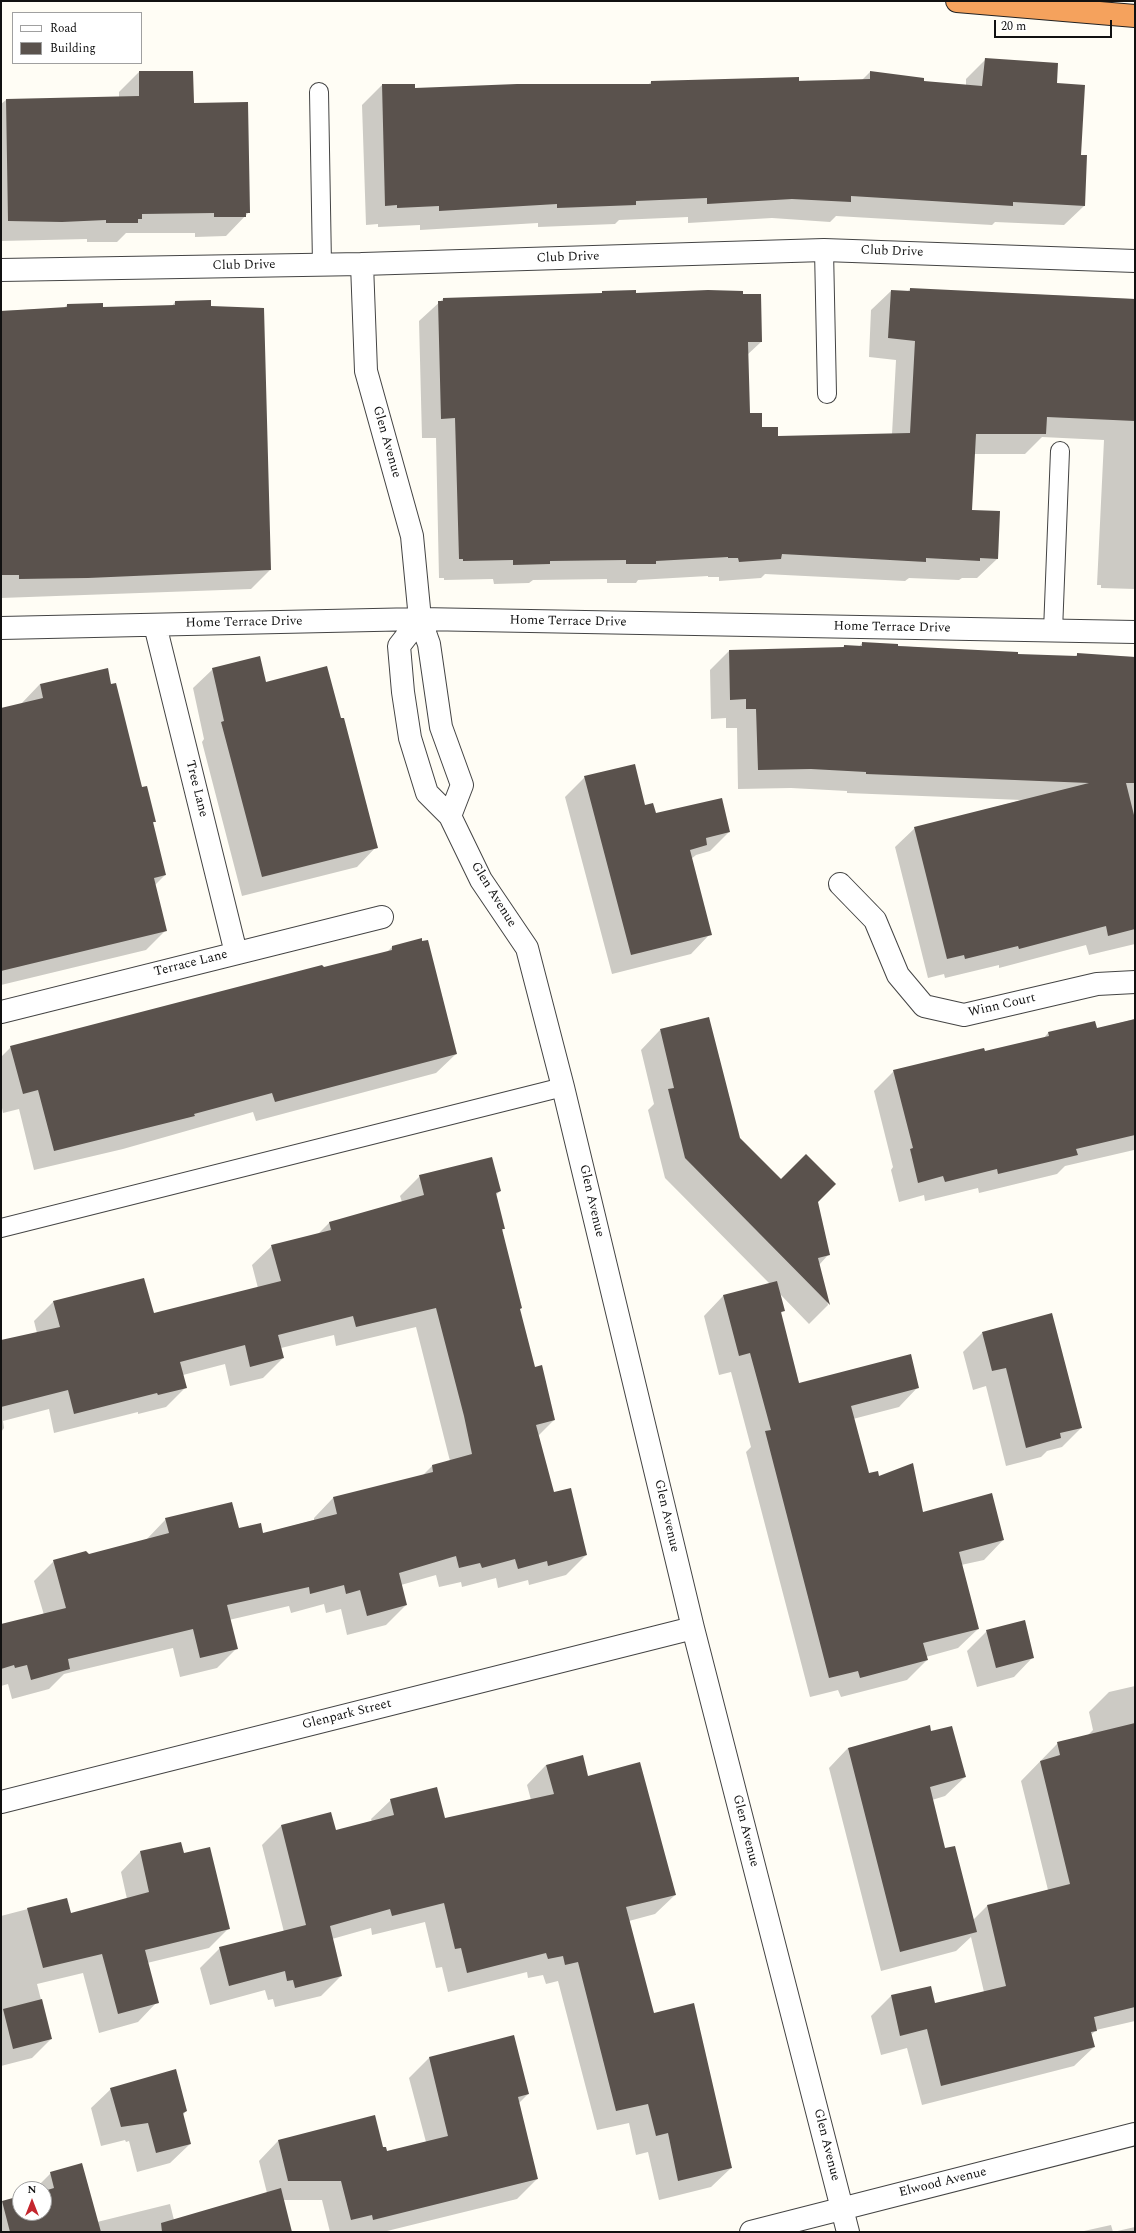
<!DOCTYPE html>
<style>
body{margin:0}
#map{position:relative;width:1136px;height:2233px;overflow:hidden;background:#fffdf5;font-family:Spectral,serif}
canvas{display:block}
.frame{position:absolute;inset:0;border:2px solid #111;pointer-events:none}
.legend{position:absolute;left:12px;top:12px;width:130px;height:52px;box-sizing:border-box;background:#fff;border:1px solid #a0a0a0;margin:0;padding:5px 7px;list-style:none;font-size:12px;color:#111}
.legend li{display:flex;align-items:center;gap:8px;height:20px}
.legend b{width:20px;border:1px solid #a0a0a0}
.north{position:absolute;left:12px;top:2181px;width:40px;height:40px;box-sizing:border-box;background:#fff;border:1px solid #a0a0a0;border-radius:50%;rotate:0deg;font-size:11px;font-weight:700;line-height:16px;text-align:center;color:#111}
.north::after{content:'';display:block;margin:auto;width:14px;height:18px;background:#c4262e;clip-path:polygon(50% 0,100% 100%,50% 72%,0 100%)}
.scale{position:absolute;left:994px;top:20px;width:118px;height:18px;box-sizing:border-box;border:2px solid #111;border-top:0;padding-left:5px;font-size:12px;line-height:14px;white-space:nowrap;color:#111;-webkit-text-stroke:3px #fff;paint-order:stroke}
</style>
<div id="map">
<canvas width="1136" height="2233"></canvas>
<div class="frame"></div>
<ul class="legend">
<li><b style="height:5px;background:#fff"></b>Road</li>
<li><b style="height:11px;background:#5a524d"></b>Building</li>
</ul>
<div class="north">N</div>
<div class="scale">20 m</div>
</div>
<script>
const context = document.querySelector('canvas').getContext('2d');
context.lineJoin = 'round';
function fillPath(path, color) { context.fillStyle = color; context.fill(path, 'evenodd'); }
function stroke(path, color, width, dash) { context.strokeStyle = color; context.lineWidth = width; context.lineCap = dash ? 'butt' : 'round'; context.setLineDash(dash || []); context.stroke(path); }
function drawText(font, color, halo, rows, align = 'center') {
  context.font = font + ' Spectral,serif'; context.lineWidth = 4; context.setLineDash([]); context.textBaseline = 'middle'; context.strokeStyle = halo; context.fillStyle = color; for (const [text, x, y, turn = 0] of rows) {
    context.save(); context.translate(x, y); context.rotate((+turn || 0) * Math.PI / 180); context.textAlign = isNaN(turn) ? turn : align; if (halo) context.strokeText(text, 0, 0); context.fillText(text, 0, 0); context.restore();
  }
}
fillPath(new Path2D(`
 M986 59 1056 84 1080 156 1084 206 1064 225 995 222 992 225 836 216 830 222 772 218 688 223V217L619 220 615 224 538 227V223L420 230V225L378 227V224L366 225 362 105 382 85H414L415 89 648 85 651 82 862 80 870 72 923 82 966 85V79Z
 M139 72H192L193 104 249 212 226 236 195 237V233H126L117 242H87V239L1 241V104L6 100 119 98V92Z
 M910 289 1135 299V589L1101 588V585H1097L1104 440 1042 437 1025 454H974L971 511 997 559 977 578H962L959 580 909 578 905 581 765 574 761 578 719 581V577H708V576L638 580 636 583H607V579L533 580 529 583 494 584 493 579 444 580V578H439L436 438H422L419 321 443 299 601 294 603 292 635 294 761 342 747 355 749 414 762 428 777 437 892 434 896 360 869 357 871 310 891 291 907 292Z
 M175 302 270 570 251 589 1 598V311L64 308 67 305 102 308 172 306Z
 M862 643 1017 655 1074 657 1078 654 1135 657V944L1089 955 1086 945 999 968V965L945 978 944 974 928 978 895 847 915 828 1022 800 847 793V791L791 788 738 789 737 728H726V718L711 719 710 670 729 651 842 648 844 646 859 647Z
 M213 669 265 683 376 847 357 867 242 896 202 742 204 739 193 688Z
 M40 684 111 685 142 788 155 821 152 824 165 875 155 885 166 930 146 950 1 985V709L20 705Z
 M585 777 645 806 655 814 729 832 710 851 696 855 691 859 710 934 691 954 612 974 565 797Z
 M392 947 456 1054 436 1073 256 1121 253 1112 123 1149 34 1170 19 1109 3 1113 1 1103V1057L11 1047 387 952Z
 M1135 1019V1152L1134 1150 1065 1166 1057 1174 979 1193 978 1188 925 1201 924 1195 899 1202 891 1170 893 1167 874 1091 894 1071 1043 1039 1048 1033 1096 1029Z
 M660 1030 739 1138 781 1180 817 1202 829 1254 819 1265 828 1305 809 1324 779 1293 784 1310 780 1314 799 1384 918 1387 899 1407 853 1419 868 1474 878 1477 922 1514 1003 1540 984 1560 961 1565 978 1629 958 1648 926 1657 927 1660 907 1680 841 1697 838 1690 810 1697 746 1452 751 1447 731 1372 719 1375 704 1316 723 1296 770 1284 665 1178 648 1110 654 1104 641 1050Z
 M420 1176 500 1191 496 1195 504 1228 502 1231 519 1309 534 1368 554 1420 538 1436 553 1493 586 1555 566 1575 529 1585 528 1580 498 1588 496 1578 462 1587 461 1582 439 1587 436 1575 401 1585 406 1605 386 1625 347 1635 341 1609 326 1613 324 1604 291 1613 289 1606 229 1620 237 1648 217 1668 180 1677 173 1648 64 1674 49 1689 12 1699 8 1684 1 1686V1625L44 1615 34 1581 54 1561 88 1555 146 1540 166 1519 262 1534 314 1520V1518L333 1498 422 1476 432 1466 450 1461 416 1327 336 1346 334 1335 281 1348 283 1358 263 1378 230 1386 225 1364 183 1375 186 1387 166 1407 138 1414V1412L54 1433 49 1409 3 1421 4 1428 1 1432V1342L37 1333 34 1321 53 1302 153 1315 258 1288 252 1265 272 1246 318 1234 329 1223 402 1202 400 1196Z
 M982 1333 1081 1428 1062 1447 1047 1451 1041 1457 1006 1466 986 1386 973 1390 963 1352Z
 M987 1631 1033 1657 1014 1677 977 1687 967 1651Z
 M1135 1686V2021L1096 2030 1091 2035 1094 2047 1074 2066 922 2105 907 2048 881 2055 871 2016 891 1996 930 1987 934 2004 984 1992 971 1937 956 1951 881 1971 829 1768 848 1748 930 1733 965 1777 945 1796 932 1800 945 1850 973 1920 987 1906 1048 1890 1021 1781 1058 1743 1088 1735 1093 1730 1089 1712 1109 1692Z
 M546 1765 588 1777 675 1895 655 1914 629 1921 653 2014 731 2168 711 2187 659 2200 648 2152 636 2155 629 2123 597 2130 558 1981 546 1984 543 1975 528 1978 527 1972 448 1992 442 1967 436 1968 425 1922 372 1935 371 1928 332 1939 341 1976 321 1996 275 2007 273 1999 268 2000 265 1990 210 2005 200 1968 220 1948 284 1932 262 1845 281 1826 330 1813 335 1831 372 1822 371 1819 391 1800 444 1819 531 1800 527 1785Z
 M181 1843 183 1854 229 1928 209 1948 147 1963 157 2002 138 2022 99 2033 83 1973 37 1984 51 2039 32 2058 1 2066V1916L66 1899 70 1914 127 1899 121 1872 140 1852Z
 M513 2036 528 2094 518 2104 537 2179 517 2199 383 2232H330L322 2200H283L291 2232H1V2202L20 2197V2213H44V2189H35L51 2173 97 2222 170 2204 174 2220 267 2193 259 2161 278 2141 382 2148 386 2152 426 2142 409 2078 429 2058Z
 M111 2089 186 2111 183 2115 190 2144 170 2163 137 2172 129 2141 126 2142 125 2140 101 2146 91 2108Z
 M1111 2225 1113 2232H1083L1084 2231Z
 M1135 2227V2232H1113Z`), '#0003');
fillPath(new Path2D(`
 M985 58 1058 63 1057 83 1085 85 1081 155H1087L1085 206 1013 202V206L851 196V202L792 199 707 204V198L636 201V205L557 208V204L439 211V206L397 208V205L385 206 382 84H415V88L517 84H651V81L799 77V81L870 79V71L924 78V81L982 86Z
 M139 71H193L194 103 248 102 250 213H246V217H214V213L142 214V219H138V223H106V220L62 222 8 221 6 99 139 96Z
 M910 288 1135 299V421L1047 417 1046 434H976L972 510 1000 511 998 559 980 558V561L926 558V562L782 554 781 559 739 562 738 558H728V557L656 561V564H626V560L550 561V564L513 565V560L463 561V559H459L455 418 441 419 438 301H443V298L602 293V291L636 290V293L708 290 743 291V294H761L762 342H748L750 413H762V427H778V436L910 433 915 341 888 338 891 290 910 291Z
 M211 300V306L264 308 271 570 88 578 19 579V575H1V311L67 307V304L103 303V307L175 305V301Z
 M862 642 898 644V646L1018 652V654L1077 656V653L1135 657V783H1126L1135 819V929L1108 936 1106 926 1019 949 1018 946 965 959 964 955 947 959 914 827 1089 783 866 774V772L811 769 758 770 756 709H746V699L730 700 729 650 844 647V645L862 646Z
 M260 656 266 682 327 666 341 718H344L378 848 262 877 221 722 224 721 212 668Z
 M108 668 111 684 116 683 142 787 147 786 156 822H153L166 875 154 878 167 931 1 971V708L43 698 40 684Z
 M635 764 645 805 653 803 656 813 722 798 730 832 706 838 707 845 690 850 712 935 631 955 584 776Z
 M422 938V941L428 940 457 1054 275 1102 272 1093 194 1114 195 1116 54 1151 38 1090 23 1094 10 1046 322 965 324 967 392 950V946Z
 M709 1017 740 1138 781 1179 806 1154 836 1184 818 1202 830 1255 818 1258 830 1305 685 1158 668 1089 674 1088 660 1029Z
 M1135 1019V1135L1076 1149 1078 1155 998 1174 997 1169 945 1182 943 1176 918 1183 910 1149 913 1148 893 1070 984 1048 985 1051 1049 1036 1048 1032 1095 1021 1097 1028Z
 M492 1157 501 1191 496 1193 505 1229H502L522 1308 520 1309 535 1367 542 1365 555 1420 536 1425 554 1492 571 1488 587 1555 548 1566 547 1561 518 1569 515 1559 482 1568 480 1563 459 1568 456 1556 399 1573 407 1605 367 1616 360 1590 346 1594 344 1585 310 1594 309 1587 227 1605 238 1649 200 1658 193 1629 68 1659 70 1669 31 1680 27 1665 15 1668 14 1665 1 1669V1624L66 1608 53 1560 86 1551 89 1554 169 1533 165 1518 232 1502 239 1528 261 1523 263 1533 337 1514 333 1497 433 1472 432 1465 472 1454 464 1416 436 1308 356 1327 353 1316 278 1335 284 1358 250 1367 245 1345 180 1362 187 1388 158 1395 157 1393 74 1414 68 1390 1 1407V1340L60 1327 53 1301 144 1278 154 1313 281 1281 271 1245 331 1230 329 1222 424 1195 419 1175Z
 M777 1281 785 1311 781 1312 799 1383 911 1354 919 1388 851 1406 869 1473 878 1471 879 1476 913 1463 923 1512 992 1493 1004 1540 959 1552 979 1629 923 1643 928 1660 860 1678 858 1671 829 1678 765 1431 771 1430 750 1353 739 1356 723 1295Z
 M1052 1313 1082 1428 1060 1433 1061 1438 1026 1448 1006 1368 992 1371 982 1332Z
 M1025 1620 1034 1658 996 1668 986 1630Z
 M1135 1723V2007L1094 2017 1097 2031 1091 2032 1095 2047 941 2086 927 2029 900 2036 891 1995 931 1986 935 2003 1006 1986 987 1905 1070 1884 1040 1761 1060 1755 1057 1742Z
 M930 1725 931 1731 952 1726 966 1777 930 1787 945 1848 955 1846 977 1932 900 1952 848 1748Z
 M583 1755 588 1776 640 1762 676 1895 626 1907 654 2013 694 2003 732 2168 678 2181 668 2133 656 2136 648 2104 616 2111 578 1962 565 1965 563 1956 548 1959 546 1953 467 1973 461 1948 455 1949 444 1903 392 1916 390 1909 330 1926 342 1976 295 1988 293 1980 287 1981 285 1971 229 1986 219 1947 306 1925 281 1825 331 1812 336 1830 394 1815 390 1799 437 1787 445 1818 554 1794 546 1765Z
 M181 1842 184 1853 210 1847 230 1929 145 1950 159 2003 118 2014 102 1954 43 1968 27 1908 67 1898 71 1913 149 1892 140 1851Z
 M42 1999 52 2039 13 2049 3 2009Z
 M514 2035 529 2094 518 2097 538 2179 373 2220 372 2215 351 2220 341 2181H288L278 2140 375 2115 383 2147H386L387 2151 448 2136 429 2057Z
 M176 2069 187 2111 183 2113 191 2144 156 2153 148 2123 121 2127 110 2088Z
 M82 2163 101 2232H10L2 2201 20 2196V2213H44V2191L54 2188 50 2172Z
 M281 2188 292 2232H162L161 2223Z`), '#5a524d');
const lane = new Path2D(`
 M319 92 322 265
 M824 250 827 394
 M1053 631 1060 451
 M1 1228 563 1087`);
const street = new Path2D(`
 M362 264 366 371 412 536 420 619 429 644 441 727 462 785 450 816
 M1 270 362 264 824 250 1135 261
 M420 619 399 646 403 692 410 738 427 793 450 816 481 880 527 948 563 1087 693 1628 848 2232
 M155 625 236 953
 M1 628 420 619 1135 632
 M840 884 875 920 898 975 924 1006 964 1015 1097 984 1135 982
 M1 1012 382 917
 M1 1802 693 1628
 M751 2232 1135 2134`);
const highway = new Path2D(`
 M957 1 1135 16`);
stroke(lane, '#444', 20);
stroke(street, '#444', 24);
stroke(highway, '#222', 24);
stroke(lane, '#fff', 18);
stroke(street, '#fff', 22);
stroke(highway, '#f5a25d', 22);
drawText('13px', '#111', '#fff', [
 ["Club Drive",892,252,2],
 ["Club Drive",568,258,-2],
 ["Club Drive",244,266,-1],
 ["Glen Avenue",386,442,74],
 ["Home Terrace Drive",568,622,1],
 ["Home Terrace Drive",244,623,-1],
 ["Home Terrace Drive",892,628,1],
 ["Tree Lane",196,789,76],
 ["Glen Avenue",493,895,58],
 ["Terrace Lane",191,964,-14],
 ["Winn Court",1002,1006,-13],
 ["Glen Avenue",591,1201,77],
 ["Glen Avenue",666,1516,77],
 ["Glenpark Street",347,1715,-14],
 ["Glen Avenue",745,1831,76],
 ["Glen Avenue",826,2145,76],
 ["Elwood Avenue",943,2183,-14]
]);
</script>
